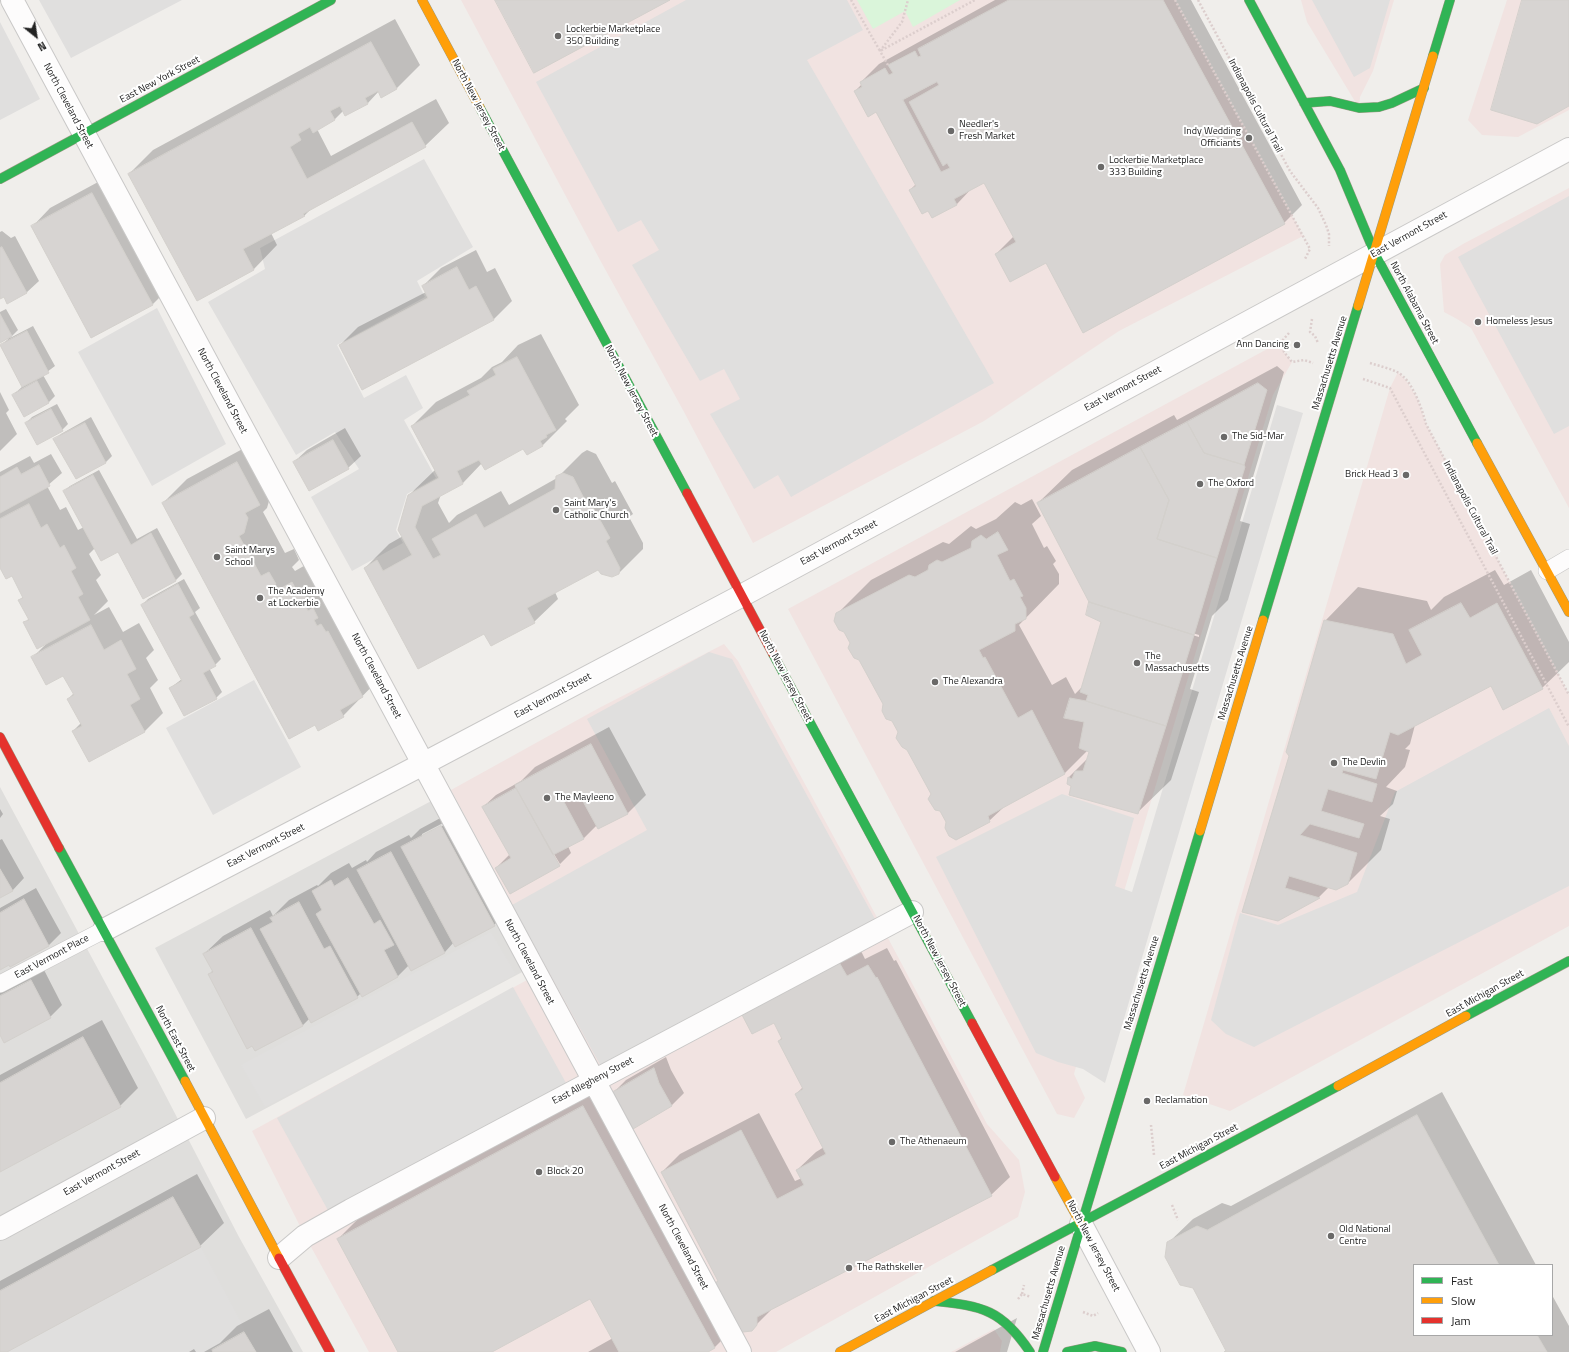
<!DOCTYPE html>
<style>
body{margin:0}
#map{position:relative;width:1569px;height:1352px;overflow:hidden;background:#f0eeeb;font-family:"Titillium Web",sans-serif}
canvas{display:block}
.legend{position:absolute;left:1413px;top:1264px;width:140px;height:72px;box-sizing:border-box;background:#fff;border:1px solid #a7a7a7;margin:0;padding:5px 7px;list-style:none;font-size:12px;color:#222}
.legend li{display:flex;align-items:center;gap:8px;height:20px}
.legend b{width:20px;border:1px solid #a7a7a7}
.north{position:absolute;left:16px;top:16px;width:40px;height:40px;-webkit-text-stroke:3px #fff;paint-order:stroke;rotate:150deg;font-size:11px;font-weight:700;line-height:16px;text-align:center;color:#222}
.north::after{content:'';display:block;margin:auto;width:14px;height:18px;background:#222;clip-path:polygon(50% 0,100% 100%,50% 72%,0 100%)}
</style>
<div id="map">
<canvas width="1569" height="1352"></canvas>
<ul class="legend">
<li><b style="height:5px;background:#30b455"></b>Fast</li>
<li><b style="height:5px;background:#ff9f0a"></b>Slow</li>
<li><b style="height:5px;background:#e5322d"></b>Jam</li>
</ul>
<div class="north">N</div>
</div>
<script>
const context = document.querySelector('canvas').getContext('2d');
context.lineJoin = 'round';
function fillPath(path, color) { context.fillStyle = color; context.fill(path, 'evenodd'); }
function stroke(path, color, width, dash) { context.strokeStyle = color; context.lineWidth = width; context.lineCap = dash ? 'butt' : 'round'; context.setLineDash(dash || []); context.stroke(path); }
function drawText(font, color, halo, rows, align = 'center') {
  context.font = font + ' "Titillium Web",sans-serif'; context.lineWidth = 4; context.setLineDash([]); context.textBaseline = 'middle'; context.strokeStyle = halo; context.fillStyle = color; for (const [text, x, y, turn = 0] of rows) {
    context.save(); context.translate(x, y); context.rotate((+turn || 0) * Math.PI / 180); context.textAlign = isNaN(turn) ? turn : align; if (halo) context.strokeText(text, 0, 0); context.fillText(text, 0, 0); context.restore();
  }
}
fillPath(new Path2D(`
 M0 787 155 1075 239 1237 303 1352H0Z
 M435 799 526 970 246 1119 155 948Z`), '#dfdedc');
fillPath(new Path2D(`
 M461 0H1175L1303 236 1119 331 984 421 753 543 683 410 600 260Z
 M1301 0H1394L1373 71 1360 97 1359 108 1307 22Z
 M1507 0H1569V110L1518 137 1482 135 1468 120Z
 M1569 188V508L1471 328 1457 319 1444 312 1440 264 1445 255 1463 244Z
 M1282 341 1284 352 1292 362 1273 395 1119 908 1074 1074 1085 1098 1074 1118 1057 1114 788 609Z
 M1398 372 1405 379 1417 398 1426 424 1569 695V926L1230 1111 1183 1095 1390 388Z
 M724 644 738 661 848 863 987 1124 1019 1160 1025 1192 1018 1217 776 1352H369L305 1236 252 1131 547 969 451 790 599 708Z
 M994 1329 1002 1341 1000 1352H951Z`), '#f1e3e1');
fillPath(new Path2D(`
 M857 0H960L913 27 905 11 873 29Z`), '#daf5da');
fillPath(new Path2D(`
 M39 0H182L71 58Z
 M686 0H847L863 30 807 60 994 383 791 497 778 475 754 489 710 414 740 399 724 369 700 381 632 265 659 250 641 220 618 232 536 82Z
 M1312 0H1390L1370 68 1354 77Z
 M0 22 40 99 0 120Z
 M424 159 473 247 417 281 425 297 337 345 364 398 406 375 423 408 404 420 436 478 407 494 396 530 403 543 352 571 311 497 359 469 335 432 296 455 208 302 265 269 260 248Z
 M1569 196V426L1554 434 1458 257Z
 M157 308 226 444 152 486 78 352Z
 M1277 405 1303 413 1105 1083 1083 1069 1058 1062 1036 1053 936 857 1062 794 1134 818 1115 886 1132 892Z
 M709 652 732 659 875 919 603 1070 512 905 647 830 587 719Z
 M254 680 301 767 213 815 166 728Z
 M1549 708 1569 746V886L1254 1047 1226 1034 1211 1020 1240 913 1278 925 1357 892 1395 792Z
 M491 932 516 974 265 1107 241 1065Z
 M513 987 566 1083 330 1214 277 1118Z
 M201 1247 257 1352H7Z`), '#e0dfde');
fillPath(new Path2D(`
 M995 0H1191L1302 205 1284 223 1047 262 996 254 1014 236 985 182 972 188 957 204 932 217 929 210 910 190 916 184 876 111 855 91 862 84 861 82 879 64Z
 M395 19 420 65 396 89 379 91 368 103 346 114 344 110 335 119 317 129 331 156 436 99 449 123 425 146 312 208 304 216 271 233 277 245 254 269 197 299 129 174 153 150Z
 M111 175 171 286 153 304 92 337 32 227 50 208Z
 M2 231 11 238 15 236 39 281 26 293 4 296 0 298V232Z
 M476 250 487 272 495 268 512 301 494 319 363 389 340 345 358 327 426 292 423 286 441 268Z
 M6 309 18 330 10 338 33 326 55 366 43 375 55 396 49 402 24 416 13 395 23 386 1 346 9 338 0 342V312Z
 M541 334 579 405 565 419 567 421 543 445 527 454 524 448 482 463 463 483 441 494 438 503 449 523 457 515 501 491 509 505 557 478 582 453 587 450 596 454 612 483 615 481 633 514 629 517 643 543V549L619 573 599 569 555 592 558 599 534 622 485 633 365 568 389 544 403 536 409 495 435 470 412 426 436 402 481 378 492 367 502 362 518 345Z
 M1277 366 1284 372 1240 521 1250 524 1228 600 1212 616 1190 689 1199 692 1171 780 1137 813 1068 784 1069 777 1088 758 1090 751 1088 750 1065 773 1005 806 989 821 947 822 851 643 837 614 871 580 943 542 949 544 971 526 976 529 996 519 1015 502 1021 505 1032 499 1041 516 1032 524 1044 548 1047 546 1056 561 1053 564 1059 574V584L1019 625 1052 685 1066 677 1075 694 1082 687 1102 622 1090 602 1038 503 1072 470 1174 415 1177 420ZM1116 610 1199 635V637L1116 612Z
 M0 392 9 410 6 413 17 434 0 451Z
 M57 404 68 424 62 430 26 423 32 417Z
 M91 417 112 456 106 462 76 478 55 440 61 434Z
 M345 428 361 456 348 468 294 462 307 450Z
 M261 439 271 494 267 508 263 512 285 553 294 549 299 560 292 567 295 571 316 559 350 609 352 608 386 672 343 716 163 503 187 479Z
 M51 454 62 473 47 486 60 510 66 507 78 530 84 527 64 491 70 486 99 470 137 539 157 528 182 574 176 580 144 597 118 551 95 548 89 554 101 575 96 580 108 601 94 615 109 607 123 632 139 623 154 650 146 658 158 680 150 688 163 713 145 731 89 761 73 731 81 723 68 699 74 693 64 674 32 658 47 643 25 623 29 618 19 600 24 596 12 574 0 566V472L30 456 34 463Z
 M1495 570 1504 585 1531 570 1569 642V662L1542 688 1491 684 1415 725 1410 744 1405 749 1410 750 1405 767 1386 787 1397 791 1393 804 1380 816 1390 819 1381 850 1347 884 1329 887 1319 897 1278 920 1290 756 1325 621 1358 587 1427 601 1431 610 1444 597Z
 M184 579 200 608 195 612 221 659 215 665 209 668 222 692 216 698 170 688 182 679 142 605 148 599Z
 M609 727 646 795 628 813 598 828 597 825 584 838 568 846 571 853 560 864 554 854 496 868 510 854 483 807 496 795 521 781 535 767Z
 M459 808 512 907 494 925 454 942 445 952 412 970 409 965 398 976 362 995 361 993 357 997 310 1018 303 1025 256 1050 209 975 213 970 204 954 223 936 270 910 273 916 289 900 317 885 318 886 331 873 349 863 352 868 366 860 367 862 376 852 409 835 411 838 420 829ZM445 822 446 824 422 837V834Z
 M0 809 3 814 0 818Z
 M2 839 24 878 12 891 0 897V840Z
 M36 888 61 933 49 945 11 966 10 963 0 969V908Z
 M855 939 865 959 887 948 894 961 896 960 1010 1177 991 1195 773 1308 751 1330 736 1326 714 1348 706 1352H588L613 1338 591 1298 490 1352H399L338 1239 362 1215 607 1083 613 1093 626 1080 666 1057 671 1070 684 1093 672 1105 631 1128 716 1283 719 1280 662 1172 680 1154 759 1113 795 1181 802 1178 797 1170 816 1152 824 1147 796 1094 803 1087 779 1041Z
 M43 968 62 1005 50 1017 0 1032V991Z
 M102 1020 138 1088 120 1106 0 1171V1075Z
 M1442 1092 1536 1265H1414V1335H1552V1295L1569 1326V1352H1224L1227 1349 1168 1243 1193 1219 1222 1203 1231 1206Z
 M197 1174 224 1223 200 1246 4 1352H0V1281Z
 M269 1309 293 1352H204L220 1343 237 1326Z
 M1017 1318 1007 1352H955Z
 M194 1349 196 1352H189Z`), '#0003');
const building = new Path2D(`
 M495 0H670L534 73Z
 M1009 0H1163L1285 224 1083 333 1046 263 1010 282 995 254 1016 242 984 183 954 199 957 205 932 218 928 211 922 214 909 190 916 186 876 112 868 117 854 91 862 87 860 82 885 68 889 75 893 73 888 65 915 51 918 57 921 56 918 49ZM937 82 939 85 909 102 943 166 947 163 950 168 941 172 903 100Z
 M1522 0H1569V106L1537 124 1491 110Z
 M371 42 397 89 381 98 378 91 365 98 368 104 345 116 340 106 330 111 335 120 313 133 310 127 298 134 301 140 290 147 307 179 412 122 426 147 303 214 305 216 243 249 254 270 197 301 128 174Z
 M92 193 153 305 91 338 31 226Z
 M2 247 27 293 7 304 4 297 0 299V248Z
 M457 267 469 290 476 286 494 320 362 390 339 345 428 298 422 286Z
 M0 314 12 336 0 343Z
 M27 331 49 373 22 387 0 345Z
 M517 357 556 430 546 435 547 437 540 441 543 446 527 455 523 449 485 470 479 460 457 471 463 484 422 506 415 527 433 559 441 555 432 539 476 514 484 528 555 489 556 476 563 473 573 477 588 506 591 504 610 538 606 541 620 568 619 574 612 577 601 574 598 570 527 608 535 623 491 646 484 634 418 669 364 568 377 560 383 571 412 555 398 530 408 495 439 478 411 426 470 395 467 391 496 375 493 369Z
 M37 381 49 403 24 417 12 395Z
 M1258 383 1267 390 1244 465 1204 453 1187 422Z
 M51 409 63 431 37 445 25 423Z
 M1187 422 1204 453 1244 465 1245 467 1217 558 1157 539 1169 500 1140 447Z
 M85 423 106 463 76 479 53 439Z
 M333 440 349 469 309 491 293 462Z
 M1140 447 1169 500 1157 539 1217 558 1194 635 1089 602 1037 503Z
 M237 462 260 505 245 513 248 518 244 533 239 536 261 576 269 572 276 584 268 589 271 594 292 582 299 595 303 593 308 601 304 603 308 611 313 608 318 618 314 620 317 626 321 624 326 632 328 631 363 697 340 710 344 717 318 731 315 725 289 739 162 503Z
 M39 465 50 486 0 513V477L17 467 21 474Z
 M93 475 131 545 151 533 176 581 143 599 118 552 101 561 63 491Z
 M29 504 41 528 47 524 60 548 64 545 76 568 71 571 83 594 78 597 90 620 37 649 23 622 29 620 18 600 23 598 12 576 6 579 0 568V519Z
 M998 532 1008 550 997 555 1010 581 1014 579 1023 596 1020 597 1026 608V619L1015 624V631L979 650 983 658 985 657 1018 718 1032 710 1065 774 988 816 990 822 956 840 949 836 945 828 946 822 940 811 935 810 928 799 931 794 907 750 902 747 896 738 898 732 892 721 886 719 882 711 883 704 859 660 854 658 848 648 850 643 844 632 839 630 834 621 836 613 909 575 915 577 928 570 929 565 937 560 942 562 971 548 972 541 981 535 986 539Z
 M178 584 194 614 189 617 216 666 203 673 217 699 184 716 169 688 182 681 141 605Z
 M1089 602 1194 635 1166 726 1086 701 1088 695 1080 692 1101 622 1086 615Z
 M1461 603 1470 618 1497 603 1543 689 1503 710 1491 686 1398 735 1390 732 1376 779 1343 770 1342 773 1377 784 1372 802 1328 789 1321 811 1364 824 1359 838 1310 824 1300 835 1357 853 1348 884 1336 890 1289 876 1285 888 1320 898 1278 921 1242 912 1289 756 1286 752 1324 620 1393 634 1406 664 1422 655 1409 630Z
 M91 625 104 650 121 640 136 669 127 674 140 699 130 705 145 732 89 762 72 731 82 726 67 699 74 695 63 676 46 685 31 657Z
 M1070 698 1086 701 1166 726 1138 814 1069 795 1071 786 1067 784 1068 777 1072 779 1075 771H1083L1089 752 1079 748 1084 722 1064 718Z
 M591 744 628 814 598 829 579 794 564 802 584 839 553 855 516 788 515 785Z
 M516 788 560 866 510 894 495 868 511 858 482 807Z
 M441 826 495 926 455 947 401 847Z
 M391 852 445 953 411 971 357 870Z
 M0 869 13 891 0 898Z
 M348 878 374 924 380 920 394 945 384 950 398 977 362 997 316 914 322 910 312 891 331 880 334 886Z
 M24 899 49 946 10 967 9 965 0 970V913Z
 M299 902 324 949 330 946 358 998 311 1023 260 929 273 922 270 918Z
 M251 928 303 1026 255 1051 252 1046 247 1049 208 974 213 972 203 954Z
 M836 957 847 976 868 965 876 978 877 977 992 1196 757 1317V1325L752 1331 743 1332 735 1326 715 1283 718 1281 661 1172 741 1130 777 1199 804 1185 796 1170 826 1154 795 1094 803 1089 778 1041 782 1039 774 1023 752 1034 740 1011Z
 M31 980 51 1018 4 1043 0 1035V996Z
 M83 1037 121 1107 0 1172V1083Z
 M654 1068 659 1083 672 1106 633 1129 613 1092Z
 M583 1106 715 1348 708 1352H619L590 1299 492 1352H398L337 1239Z
 M1417 1115 1499 1265H1414V1335H1537L1547 1352H1224L1226 1351 1193 1288 1180 1285 1165 1257 1167 1242 1197 1226 1207 1230Z
 M173 1197 201 1247 7 1352H0V1291Z
 M244 1332 256 1352H213L212 1350Z`);
fillPath(building, '#d7d4d2');
stroke(building, '#d3d0cc', 1);
const lane = new Path2D(`
 M1547 571 1569 558
 M0 984 104 930`);
const street = new Path2D(`
 M12 0 740 1352
 M104 930 423 764 741 596 1569 149
 M1081 1224 1149 1352
 M0 1229 204 1118
 M279 1258 305 1236 351 1210 912 912`);
const fast = new Path2D(`
 M1249 0 1340 170 1375 254 1477 443
 M1433 56 1450 0
 M1304 103 1330 101 1359 108 1379 107 1392 103 1424 88
 M480 108 687 493
 M0 179 331 0
 M1263 620 1358 306
 M773 654 972 1023
 M59 848 185 1081
 M1466 1016 1569 961
 M992 1270 1338 1086
 M934 1301C983 1306 1002 1310 1030 1352
 M1043 1352 1200 831
 M1067 1352 1095 1346 1122 1352`);
const slow = new Path2D(`
 M422 0 480 108
 M1358 306 1433 56
 M1477 443 1569 612
 M1200 831 1263 620
 M185 1081 279 1258
 M1338 1086 1466 1016
 M1055 1177 1081 1224
 M840 1352 992 1270`);
const jam = new Path2D(`
 M687 493 773 654
 M0 737 59 848
 M972 1023 1055 1177
 M279 1258 330 1352`);
stroke(lane, '#c9c8c7', 18);
stroke(street, '#c9c8c7', 24);
stroke(fast, '#999a82', 10);
stroke(slow, '#999a82', 10);
stroke(jam, '#999a82', 10);
stroke(new Path2D(`
 M851 0 880 51 975 0
 M1175 0 1310 249 1305 259
 M1198 0 1290 171 1318 208 1326 225 1329 234V246
 M888 65 880 51 902 22 908 0
 M1312 319 1310 332 1315 336 1318 343
 M1289 333 1282 341 1284 352 1292 362 1304 360 1313 363
 M1370 363C1379 366 1389 368 1397 372 1412 379 1422 409 1426 424L1569 695
 M1363 379 1390 388 1569 727
 M1151 1125 1154 1155
 M1172 1205 1178 1220
 M1022 1294 1024 1285
 M1018 1299 1022 1294 1031 1297
 M1083 1312 1093 1316 1098 1313`), '#dccecd', 2.5, [2, 2]);
stroke(lane, '#fdfcfc', 17);
stroke(street, '#fdfcfc', 22);
stroke(fast, '#30b455', 9);
stroke(slow, '#ff9f0a', 9);
stroke(jam, '#e5322d', 9);
for (const [x, y, r, color] of [
 [558,36,4,"#6a6968"],
 [951,131,4,"#6a6968"],
 [1249,138,4,"#6a6968"],
 [1101,167,4,"#6a6968"],
 [1478,322,4,"#6a6968"],
 [1297,345,4,"#6a6968"],
 [1224,437,4,"#6a6968"],
 [1406,475,4,"#6a6968"],
 [1200,484,4,"#6a6968"],
 [556,510,4,"#6a6968"],
 [217,557,4,"#6a6968"],
 [260,598,4,"#6a6968"],
 [1137,663,4,"#6a6968"],
 [935,682,4,"#6a6968"],
 [1334,763,4,"#6a6968"],
 [547,798,4,"#6a6968"],
 [1147,1101,4,"#6a6968"],
 [892,1142,4,"#6a6968"],
 [539,1172,4,"#6a6968"],
 [1331,1236,4,"#6a6968"],
 [849,1268,4,"#6a6968"]
]) { const dot = new Path2D(); dot.arc(x, y, r, 0, 2 * Math.PI); context.fillStyle = color; context.fill(dot); stroke(dot, '#fff', 1.5); }
drawText('10px', '#222', '#fff', [
 ["Lockerbie Marketplace",566,30],
 ["350 Building",566,42],
 ["Needler's",959,125],
 ["Fresh Market",959,137],
 ["Indy Wedding",1241,132,"right"],
 ["Officiants",1241,144,"right"],
 ["Lockerbie Marketplace",1109,161],
 ["333 Building",1109,173],
 ["Homeless Jesus",1486,322],
 ["Ann Dancing",1289,345,"right"],
 ["The Sid-Mar",1232,437],
 ["Brick Head 3",1398,475,"right"],
 ["The Oxford",1208,484],
 ["Saint Mary's",564,504],
 ["Catholic Church",564,516],
 ["Saint Marys",225,551],
 ["School",225,563],
 ["The Academy",268,592],
 ["at Lockerbie",268,604],
 ["The",1145,657],
 ["Massachusetts",1145,669],
 ["The Alexandra",943,682],
 ["The Devlin",1342,763],
 ["The Mayleeno",555,798],
 ["Reclamation",1155,1101],
 ["The Athenaeum",900,1142],
 ["Block 20",547,1172],
 ["Old National",1339,1230],
 ["Centre",1339,1242],
 ["The Rathskeller",857,1268]
], 'left');
drawText('10px', '#222', '#fff', [
 ["East New York Street",160,80,-28],
 ["North New Jersey Street",478,105,62],
 ["North Cleveland Street",68,106,62],
 ["Indianapolis Cultural Trail",1255,106,62],
 ["East Vermont Street",1409,235,-29],
 ["North Alabama Street",1414,303,62],
 ["Massachusetts Avenue",1330,363,-73],
 ["East Vermont Street",1123,389,-28],
 ["North Cleveland Street",222,391,62],
 ["North New Jersey Street",631,391,62],
 ["Indianapolis Cultural Trail",1470,508,62],
 ["East Vermont Street",839,543,-28],
 ["Massachusetts Avenue",1236,673,-73],
 ["North Cleveland Street",376,676,62],
 ["North New Jersey Street",785,676,62],
 ["East Vermont Street",553,696,-28],
 ["East Vermont Street",266,846,-27],
 ["East Vermont Place",52,957,-28],
 ["North New Jersey Street",939,961,62],
 ["North Cleveland Street",529,962,62],
 ["Massachusetts Avenue",1142,983,-73],
 ["East Michigan Street",1485,994,-29],
 ["North East Street",175,1039,62],
 ["East Allegheny Street",593,1081,-28],
 ["East Michigan Street",1199,1147,-28],
 ["East Vermont Street",102,1173,-29],
 ["North New Jersey Street",1093,1246,62],
 ["North Cleveland Street",683,1247,62],
 ["Massachusetts Avenue",1049,1293,-74],
 ["East Michigan Street",914,1300,-28]
]);
</script>
